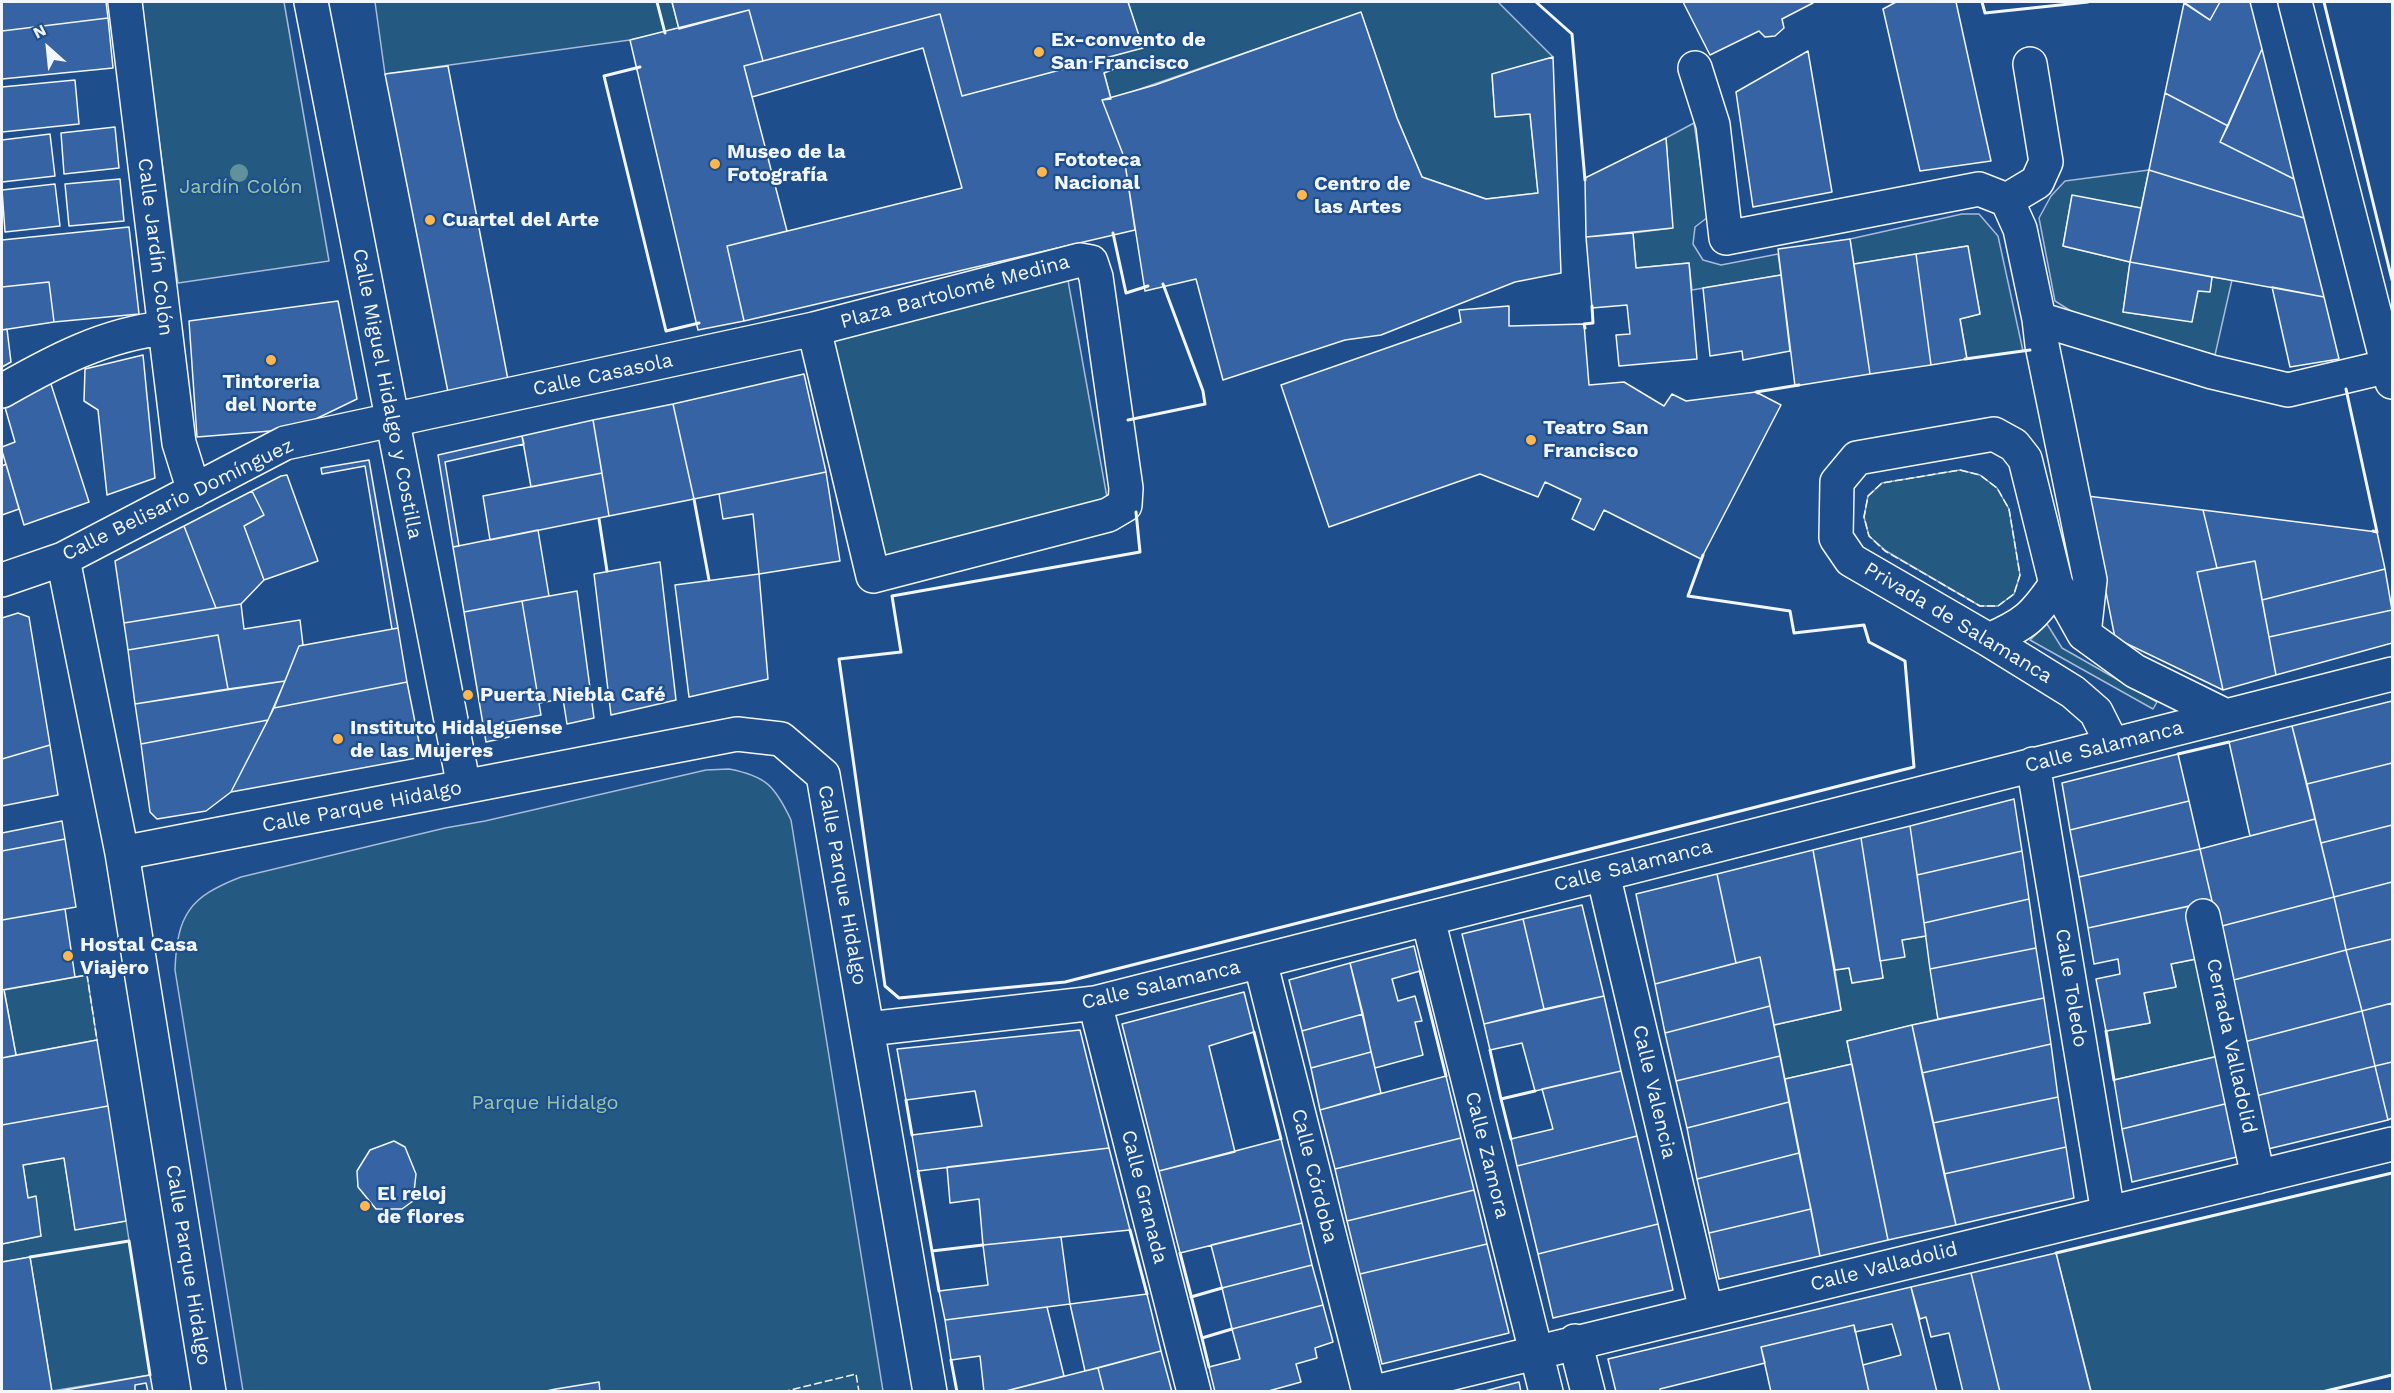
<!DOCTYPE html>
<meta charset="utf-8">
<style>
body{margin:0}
#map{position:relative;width:2394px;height:1393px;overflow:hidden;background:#1f4e8c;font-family:"Work Sans",sans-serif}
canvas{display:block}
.frame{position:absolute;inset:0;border:3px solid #f2f6ff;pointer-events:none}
.north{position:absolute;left:18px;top:18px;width:60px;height:60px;-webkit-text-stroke:4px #1f4e8c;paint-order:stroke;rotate:333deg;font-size:16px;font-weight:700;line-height:24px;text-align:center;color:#f2f6ff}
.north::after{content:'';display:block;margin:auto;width:21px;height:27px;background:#f2f6ff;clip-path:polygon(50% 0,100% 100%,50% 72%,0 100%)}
</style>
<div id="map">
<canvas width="2394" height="1393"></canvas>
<div class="frame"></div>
<div class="north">N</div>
</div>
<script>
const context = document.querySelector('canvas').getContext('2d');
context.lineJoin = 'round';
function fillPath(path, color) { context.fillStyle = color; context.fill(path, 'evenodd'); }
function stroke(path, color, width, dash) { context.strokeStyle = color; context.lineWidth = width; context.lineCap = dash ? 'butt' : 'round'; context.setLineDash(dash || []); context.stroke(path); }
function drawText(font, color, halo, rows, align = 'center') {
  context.font = font + ' "Work Sans",sans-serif'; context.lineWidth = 4.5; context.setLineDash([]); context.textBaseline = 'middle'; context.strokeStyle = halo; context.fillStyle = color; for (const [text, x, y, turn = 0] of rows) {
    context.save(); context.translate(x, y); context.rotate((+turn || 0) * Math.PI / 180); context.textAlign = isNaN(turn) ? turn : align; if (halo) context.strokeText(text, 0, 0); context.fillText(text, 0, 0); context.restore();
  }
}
const green = new Path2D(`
 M141 2H284L329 261 178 283Z
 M375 2H672L679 29 630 40 385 74Z
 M1128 2H1498L1553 57 1492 75 1495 116 1530 114 1538 193 1486 199 1422 177 1397 118 1361 13 1111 99 1104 73 1116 68 1113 56 1142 47Z
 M1694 123 1708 217 1695 227 1693 244 1703 260 1721 265 1778 254 1781 275 1692 290 1689 263 1636 268 1633 233 1672 228 1666 138Z
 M2149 170 2141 208 2072 196 2063 246 2130 262 2123 312 2191 321 2198 291H2210L2212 277 2232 280 2215 355 2079 316 2055 301 2039 218 2051 196 2065 181Z
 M1962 214H1979L1998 236 2023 351 1967 359 1960 319 1980 314 1967 246 1854 264 1850 239Z
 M1067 275 1108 503 882 561 828 337Z
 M1960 470 1980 475 1997 488 2009 509 2020 575 2014 594 1998 606H1980L1886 551 1869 536 1864 517 1868 496 1882 483Z
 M2047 624 2062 648 2157 702 2153 709 2030 640Z
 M729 769C766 776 775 786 791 820L883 1391H243L175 970C177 915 189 897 241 877L445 828 485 821 706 770Z
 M1926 936 1938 1019 1847 1041 1852 1064 1785 1079 1774 1025 1841 1010 1835 970 1849 968 1852 983 1883 978 1880 961 1902 940Z
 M2201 958 2223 1055 2114 1080 2106 1031 2150 1023 2144 993 2176 987 2171 964Z
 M87 975 97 1040 16 1055 4 990Z
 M64 1158 75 1229 126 1221 150 1375 52 1391 30 1257 2 1262V1244L41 1236 28 1198 23 1165Z
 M2392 1173V1375L2322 1392 2091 1391 2056 1253Z`);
fillPath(green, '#245a82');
stroke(green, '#a8bbd7', 1.5);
const building = new Path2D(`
 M2 2H106L108 18 2 31Z
 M672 2H1128L1143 48 962 96 940 14 763 61 749 10 679 29Z
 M1683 2H1812L1813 3 1782 19 1784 28 1775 36 1765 37 1759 31 1710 55Z
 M1896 2H1956L1991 161 1920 171 1883 9Z
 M2184 2H2220L2210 20Z
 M2220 2H2250L2262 49 2228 126 2165 93 2184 3 2210 20Z
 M749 10 763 61 744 66 787 231 727 246 744 321 698 330 630 40Z
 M1361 12 1397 118 1422 177 1486 199 1538 193 1530 114 1495 117 1492 74 1553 57 1561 273 1515 282 1381 335 1345 340 1223 380 1196 279 1145 291 1124 157 1102 100 1155 85Z
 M940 14 962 96 1113 56 1116 68 1104 73 1111 99 1102 100 1124 157 1135 230 744 321 727 246 962 188 923 48 752 97 744 66Z
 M108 18 113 68 2 79V31Z
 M2262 49 2294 179 2220 142Z
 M1808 51 1832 192 1753 207 1736 92Z
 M448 66 509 385 449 397 385 74Z
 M75 80 79 124 2 132V87Z
 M2165 93 2228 126 2220 142 2294 179 2304 218 2149 170Z
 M115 127 119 168 64 174 61 133Z
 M50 134 55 176 2 182V140Z
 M1666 138 1673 228 1586 237 1585 178Z
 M2149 170 2304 218 2324 297 2130 262Z
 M120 179 124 221 69 226 65 184Z
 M55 184 60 226 5 232 2 190Z
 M2072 195 2141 208 2130 262 2063 246Z
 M129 227 139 314 54 322 49 282 2 287V240Z
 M1633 233 1636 268 1689 263 1697 359 1619 366 1616 335 1630 334 1627 305 1592 308 1586 237Z
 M1850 239 1870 374 1795 386 1778 249Z
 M1968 246 1980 314 1960 319 1967 359 1931 365 1916 254Z
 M1916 254 1931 365 1870 374 1854 264Z
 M2130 262 2212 277 2210 292 2198 291 2192 322 2123 312Z
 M1781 275 1790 351 1743 360 1742 351 1710 356 1703 288Z
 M49 282 54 322 2 330V287Z
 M2272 287 2324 297 2339 359 2290 367Z
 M338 301 357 399 295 429 197 437 189 321Z
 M1509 306V326L1584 324 1589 385 1624 382 1664 406 1672 394 1686 401 1756 392 1781 405 1701 559 1604 510 1594 530 1572 519 1581 499 1545 482 1538 497 1480 474 1329 527 1281 385 1461 322 1459 310Z
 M7 329 11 362 2 367V330Z
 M143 355 155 478 107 495 98 410 84 401 85 369Z
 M804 374 826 472 694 499 673 404Z
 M50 381 89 502 24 525 2 451V447L15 442 4 404Z
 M673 404 694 499 609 516 593 420Z
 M593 420 602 473 531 487 522 436Z
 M522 436 524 444 445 462 459 546 453 547 438 455Z
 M369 460 398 628 392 629 365 466 322 474 321 468Z
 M6 464 19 509 2 515V466Z
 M826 472 840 561 759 574 753 514 723 519 719 494Z
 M602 473 609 516 490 540 483 496Z
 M287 475 318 561 264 580 244 526 264 515 252 491 281 476Z
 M252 491 264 515 244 526 264 580 241 604 216 608 184 526Z
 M2087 496 2203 510 2217 568 2197 572 2223 690 2115 638Z
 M2203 510 2377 532 2385 569 2262 600 2255 561 2217 568Z
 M184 526 216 608 124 623 115 561Z
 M538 530 549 596 464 612 453 547Z
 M2255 561 2276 675 2223 690 2197 572Z
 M660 562 676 700 611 715 594 574Z
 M2385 569 2392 610 2269 637 2262 600Z
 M759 574 768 679 689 697 675 585Z
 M577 591 594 718 567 724 563 699 539 703 522 601Z
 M522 601 541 715 507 722 509 737 486 742 464 612Z
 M241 604 244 629 300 620 303 645 299 646 285 681 228 689 218 635 128 650 124 623Z
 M2392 610V643L2276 675 2269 637Z
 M18 613 29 617 50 745 2 759V618Z
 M398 628 407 682 274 708 299 646Z
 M218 635 228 689 135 704 128 650Z
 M285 681 268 720 141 744 135 704Z
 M407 682 422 757 231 792 274 708Z
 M2392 701V763L2307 784 2292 726Z
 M268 720 231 792 206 811 157 819 150 812 141 744Z
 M2292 726 2315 819 2250 836 2229 742Z
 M50 745 58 795 2 806V759Z
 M2178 754 2189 801 2070 830 2062 783Z
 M2392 763V825L2321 843 2307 784Z
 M2014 799 2022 851 1917 875 1910 826Z
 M2189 801 2200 849 2079 877 2070 830Z
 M2315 819 2334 897 2218 927 2200 849Z
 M62 821 65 839 2 851V833Z
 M2392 825V882L2334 897 2321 843Z
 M1910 826 1926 936 1902 940 1905 957 1880 961 1861 838Z
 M1861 838 1883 978 1852 983 1849 968 1835 970 1813 850Z
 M65 839 76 907 2 920V851Z
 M2200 849 2212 901 2088 928 2079 877Z
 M1813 850 1841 1010 1774 1025 1760 957 1736 963 1717 874Z
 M2022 851 2029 899 1924 923 1917 875Z
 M1717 874 1736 963 1655 984 1636 894Z
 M2392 882V939L2346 950 2334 897Z
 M2334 897 2346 950 2230 981 2218 927Z
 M2029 899 2036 948 1930 969 1924 923Z
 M1582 905 1604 996 1544 1009 1523 919Z
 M2190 906 2201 958 2171 964 2176 987 2144 993 2150 1023 2106 1031 2096 979 2120 974 2118 959 2094 964 2088 928Z
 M65 909 75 977 2 990V920Z
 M1523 919 1544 1009 1484 1024 1462 934Z
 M2392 939V1003L2362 1011 2346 950Z
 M1414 946 1420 971 1392 979 1398 1001 1415 996 1422 1021 1415 1022 1423 1055 1375 1068 1350 963Z
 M2036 948 2044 998 1938 1019 1930 969Z
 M2346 950 2362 1011 2244 1042 2230 981Z
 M1760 957 1770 1006 1665 1033 1655 984Z
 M1350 963 1363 1014 1302 1031 1289 980Z
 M2 990H4L16 1055 2 1058Z
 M1244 992 1254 1032 1209 1046 1235 1152 1159 1171 1122 1024Z
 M1604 996 1621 1071 1535 1091 1522 1043 1490 1050 1484 1024Z
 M2044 998 2051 1044 1922 1073 1912 1025Z
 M2392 1003V1062L2375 1066 2362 1011Z
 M1770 1006 1780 1056 1676 1081 1665 1033Z
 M2362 1011 2375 1066 2256 1096 2244 1042Z
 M1363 1014 1371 1052 1311 1068 1302 1031Z
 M1912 1025 1956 1225 1888 1240 1847 1041Z
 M1080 1030 1109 1148 918 1171 912 1135 982 1126 975 1091 906 1100 897 1049Z
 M97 1040 108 1106 2 1125V1058Z
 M2051 1044 2058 1097 1933 1123 1922 1073Z
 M1371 1052 1381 1093 1320 1110 1311 1068Z
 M2223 1055 2233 1102 2122 1129 2114 1080Z
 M1780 1056 1789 1102 1687 1128 1676 1081Z
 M2392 1062V1118L2388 1120 2375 1066Z
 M1852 1064 1888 1240 1820 1256 1785 1079Z
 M2375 1066 2388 1120 2268 1149 2256 1096Z
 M1621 1071 1637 1136 1517 1166 1511 1139 1553 1129 1542 1089Z
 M1446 1076 1461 1138 1335 1169 1320 1110Z
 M2058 1097 2066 1147 1944 1174 1933 1123Z
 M1789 1102 1799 1153 1697 1179 1687 1128Z
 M2233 1102 2245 1155 2132 1182 2122 1129Z
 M108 1106 126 1221 75 1230 64 1158 23 1165 28 1198 36 1196 41 1236 2 1244V1125Z
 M1637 1136 1658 1224 1538 1254 1517 1166Z
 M1461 1138 1474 1190 1347 1221 1335 1169Z
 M1281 1139 1302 1223 1180 1253 1159 1171Z
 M394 1141 405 1147 416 1174 413 1201 402 1209H376L358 1187 357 1171 370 1150Z
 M2066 1147 2074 1198 1956 1225 1944 1174Z
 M1109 1148 1130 1230 983 1245 979 1199 950 1203 947 1167Z
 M1799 1153 1811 1209 1709 1233 1697 1179Z
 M1474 1190 1487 1244 1360 1274 1347 1221Z
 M1811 1209 1820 1256 1719 1279 1709 1233Z
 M1302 1223 1312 1265 1222 1288 1211 1245Z
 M1658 1224 1673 1290 1553 1318 1538 1254Z
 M1061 1237 1070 1304 945 1320 939 1291 988 1285 983 1245Z
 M1487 1244 1509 1333 1382 1364 1360 1274Z
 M2056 1253 2091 1392H2000L1971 1273Z
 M30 1257 52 1392H2V1262Z
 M1312 1265 1323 1305 1232 1329 1222 1288Z
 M1971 1273 2000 1392H1963L1949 1333 1931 1337 1926 1317 1920 1319 1911 1287Z
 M1911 1287 1937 1392H1869L1863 1365 1901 1355 1892 1324 1855 1332 1854 1325 1761 1347 1765 1363 1660 1389V1392H1616L1608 1359Z
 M1147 1294 1161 1351 1085 1371 1070 1304Z
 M1323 1305 1333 1342 1315 1348 1317 1358 1296 1364 1301 1382 1265 1392H1215L1209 1367 1240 1359 1232 1329Z
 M1047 1307 1064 1376 1002 1392H984L980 1356 951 1360 945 1320Z
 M1854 1325 1869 1392H1771L1761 1347Z
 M1161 1351 1172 1392H1104L1098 1368Z
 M1098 1368 1104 1392H1002L1085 1371Z
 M150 1375 153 1392H148L146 1383 135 1385V1392H54Z
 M599 1382 600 1392H541L556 1389Z
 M1519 1382 1521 1392H1481Z`);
fillPath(building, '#3563a3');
stroke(building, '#f2f6ff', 1.5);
const minor = new Path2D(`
 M125 2 179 443 194 491
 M311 2 464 787
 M2295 2 2392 382
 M1695 68 1713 125 1726 238 1979 189 2007 200 2020 229 2039 319 2212 372 2288 390 2389 366
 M2007 200 2037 182 2046 162 2030 64
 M2039 319 2042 345 2090 580 2084 634
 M2 391C53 362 105 334 165 328
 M63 559 122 853 209 1392
 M2 580 63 559 285 443 814 329 1080 260 1091 262 1096 277 1126 488 1125 505 1108 515 873 576 814 329
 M1989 640C2026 624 2034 616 2056 584
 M2112 744 2096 712 2073 692 1989 640 1851 560 1836 538 1837 482 1857 458 1994 434 2014 445 2025 459 2056 584 2084 634 2135 671 2226 716
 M2033 764 2108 1213
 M122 853 737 734 781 739 823 775 930 1392
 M1603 874 1706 1310
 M2203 916 2258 1177
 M1428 919 1546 1392
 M1260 961 1369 1392
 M1095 1003 1194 1392
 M868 1029 1095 1003 2392 674
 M1575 1341 1588 1392
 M1375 1392 2392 1144`);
stroke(minor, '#f2f6ff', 36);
stroke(minor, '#1f4e8c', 33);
stroke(new Path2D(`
 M1960 470 1980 475 1997 488 2009 509 2020 575 2014 594 1998 606H1980L1885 551 1869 536 1864 517 1868 496 1882 483Z
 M75 977 87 975 97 1040
 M782 1392 856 1374 859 1392`), '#f2f6ff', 1.5, [8, 3]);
stroke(new Path2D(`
 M657 2 665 33
 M1536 2 1572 34 1585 180
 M1982 2 1985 13 2088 2
 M2324 2 2392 280
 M640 67 604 76 666 331 699 323
 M1113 233 1126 293 1148 286
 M1585 328 1584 324 1593 323 1592 306
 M1965 359 2030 350
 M2346 389 2377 532 2373 531
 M1758 393 1756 392 1799 385
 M1128 420 1205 404 1203 391 1163 284
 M694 499 709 580
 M1136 512 1140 552 892 596 901 652 839 659 885 986 899 998 1065 982 1914 767 1905 661 1869 642 1864 625 1794 633 1790 611 1688 596 1703 555
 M599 519 607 571
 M2178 754 2229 742
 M1420 971 1446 1076
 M2106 1031 2114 1080
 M1254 1032 1281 1139
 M1490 1050 1501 1099 1535 1091
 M1501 1099 1511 1139
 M906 1100 912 1135
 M918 1171 932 1251
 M1130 1230 1147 1294
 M1180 1253 1202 1338 1232 1329
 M2056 1253 2392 1173
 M30 1257 129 1241 150 1375
 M939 1291 932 1251 983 1245
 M1191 1297 1222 1288
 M1202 1338 1209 1367
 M951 1360 957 1392
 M2322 1392 2392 1375`), '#f2f6ff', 3);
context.fillStyle = '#61919a';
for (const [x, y] of [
 [239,173]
]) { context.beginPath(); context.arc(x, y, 9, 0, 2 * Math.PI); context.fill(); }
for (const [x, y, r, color] of [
 [1039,52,6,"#ffb74d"],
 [715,164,6,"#ffb74d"],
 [1042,172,6,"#ffb74d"],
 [1302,195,6,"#ffb74d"],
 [430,220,6,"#ffb74d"],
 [271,360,6,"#ffb74d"],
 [1531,440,6,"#ffb74d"],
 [468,695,6,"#ffb74d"],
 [338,739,6,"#ffb74d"],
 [68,956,6,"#ffb74d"],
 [365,1206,6,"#ffb74d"]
]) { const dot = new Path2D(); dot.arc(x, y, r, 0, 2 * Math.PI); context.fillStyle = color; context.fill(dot); stroke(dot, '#1f4e8c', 2); }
drawText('bold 20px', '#f2f6ff', '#1f4e8c', [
 ["Ex-convento de",1051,40],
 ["San Francisco",1051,63],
 ["Museo de la",727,152],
 ["Fotografía",727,175],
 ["Fototeca",1054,160],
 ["Nacional",1054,183],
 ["Centro de",1314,184],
 ["las Artes",1314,207],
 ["Cuartel del Arte",442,220],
 ["Tintoreria",271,382,"center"],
 ["del Norte",271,405,"center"],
 ["Teatro San",1543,428],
 ["Francisco",1543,451],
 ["Puerta Niebla Café",480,695],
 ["Instituto Hidalguense",350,728],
 ["de las Mujeres",350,751],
 ["Hostal Casa",80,945],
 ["Viajero",80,968],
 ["El reloj",377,1194],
 ["de flores",377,1217]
], 'left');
drawText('20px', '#97c8a6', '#1f4e8c', [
 ["Jardín Colón",241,187],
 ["Parque Hidalgo",545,1103]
]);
drawText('20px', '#f2f6ff', '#1f4e8c', [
 ["Calle Jardín Colón",155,247,83],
 ["Plaza Bartolomé Medina",955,292,-15],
 ["Calle Casasola",603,375,-12],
 ["Calle Miguel Hidalgo y Costilla",387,394,79],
 ["Calle Belisario Domínguez",178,500,-26],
 ["Privada de Salamanca",1958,623,31],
 ["Calle Salamanca",2104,747,-14],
 ["Calle Parque Hidalgo",362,807,-11],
 ["Calle Salamanca",1633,866,-14],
 ["Calle Parque Hidalgo",842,885,80],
 ["Calle Salamanca",1161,985,-13],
 ["Calle Toledo",2071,988,81],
 ["Cerrada Valladolid",2231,1046,78],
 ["Calle Valencia",1654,1092,77],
 ["Calle Zamora",1487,1155,76],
 ["Calle Córdoba",1314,1176,76],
 ["Calle Granada",1144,1197,76],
 ["Calle Parque Hidalgo",188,1265,81],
 ["Calle Valladolid",1884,1267,-14]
]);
</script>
